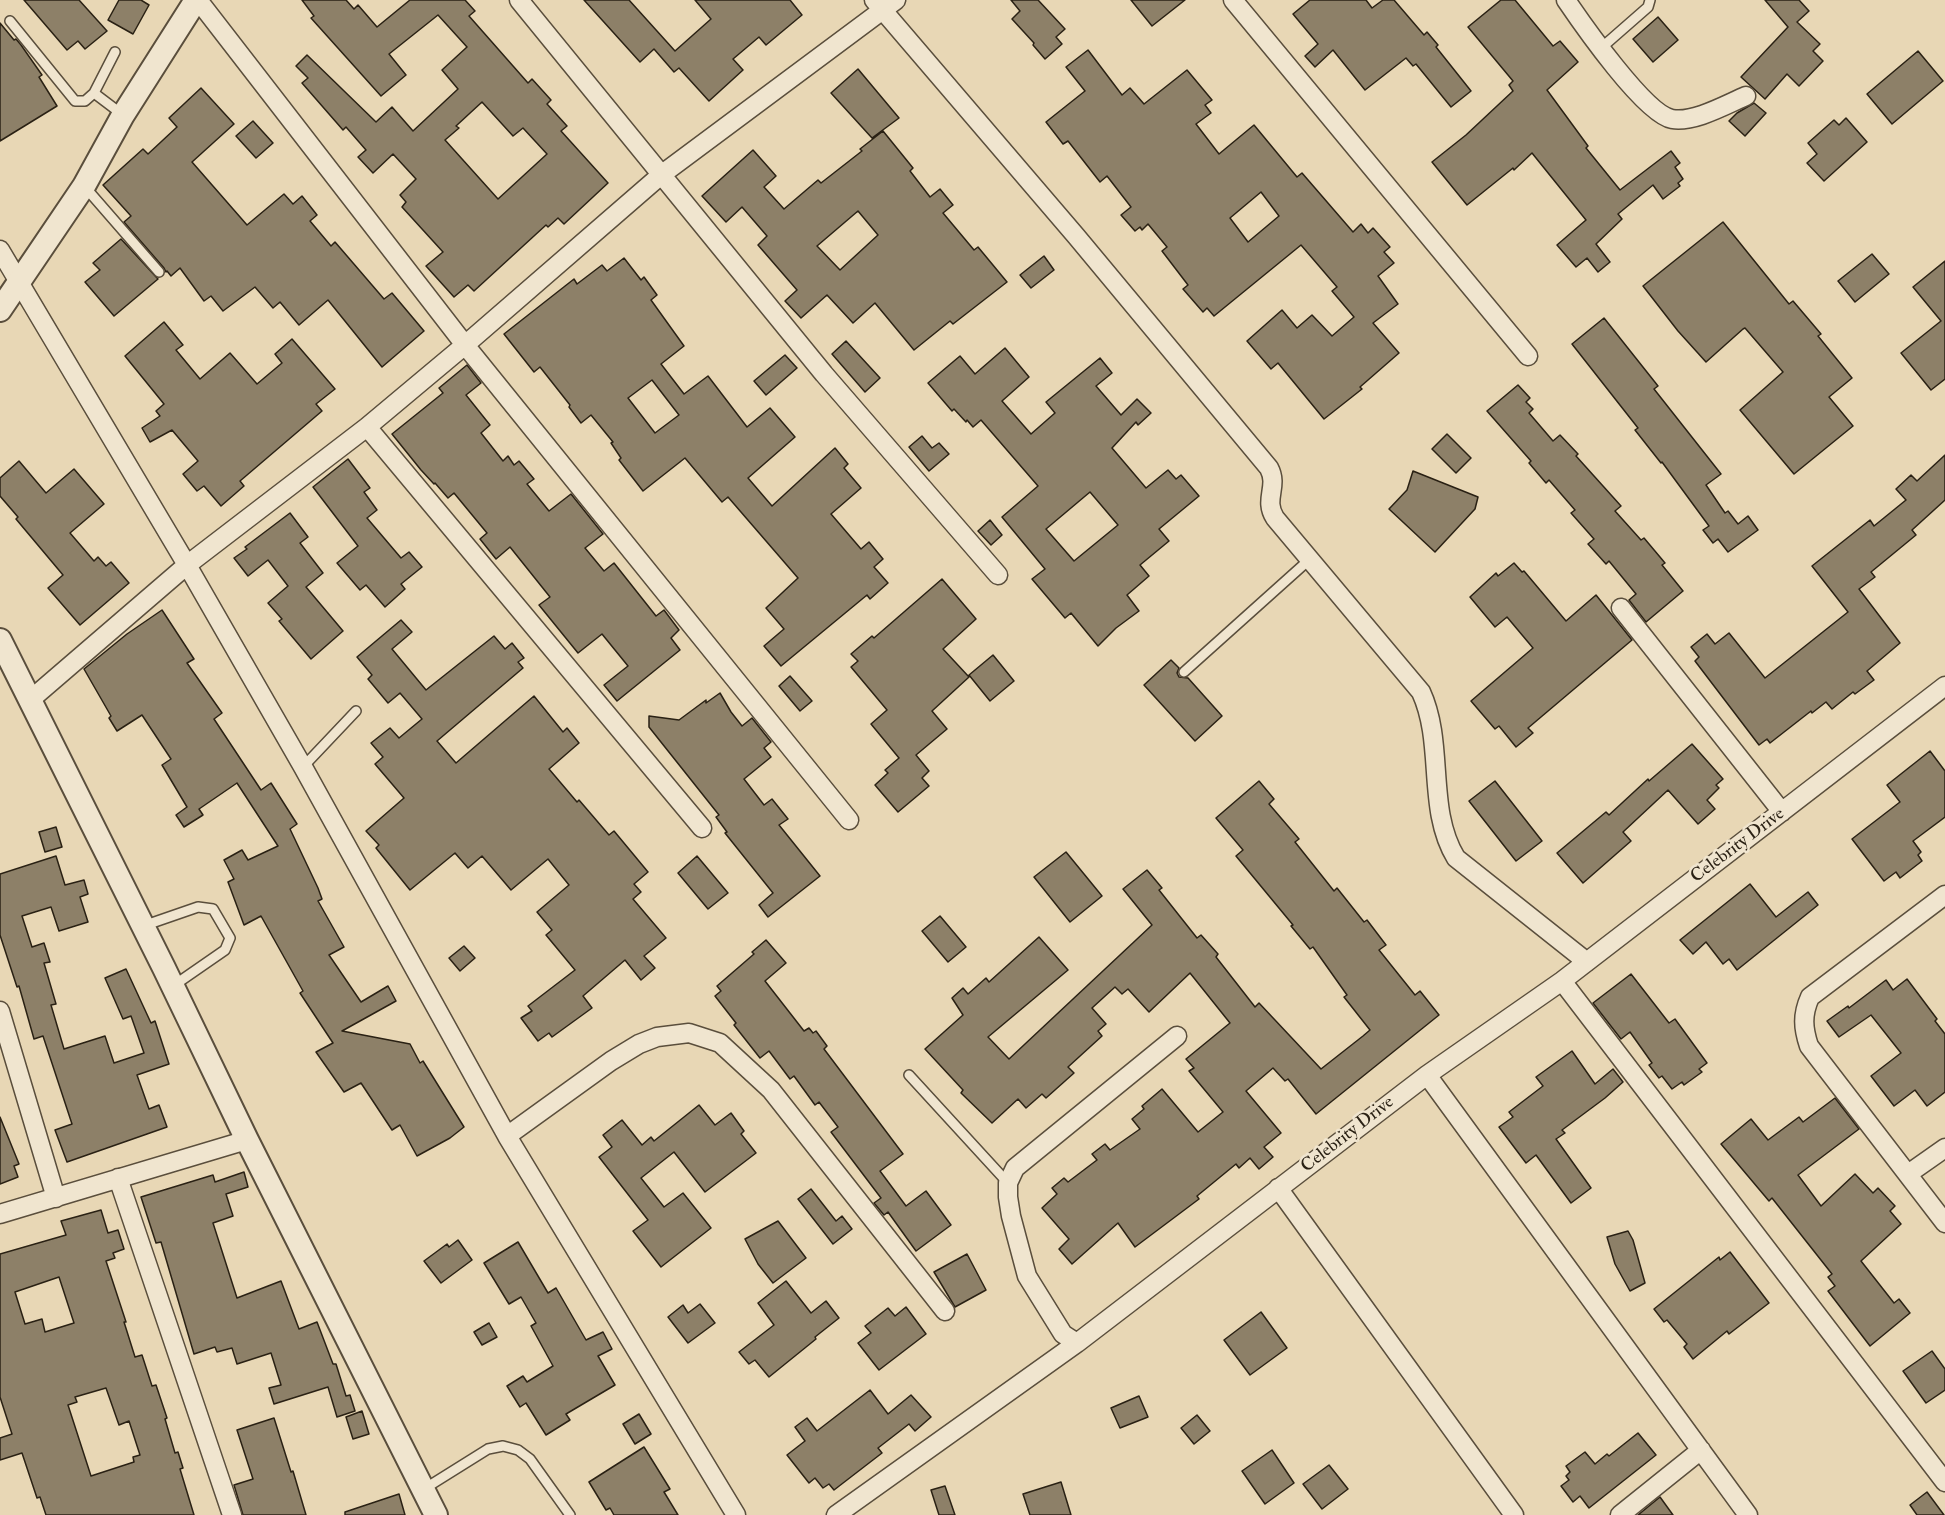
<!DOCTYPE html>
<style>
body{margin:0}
canvas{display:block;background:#e8d7b5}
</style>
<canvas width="1945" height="1515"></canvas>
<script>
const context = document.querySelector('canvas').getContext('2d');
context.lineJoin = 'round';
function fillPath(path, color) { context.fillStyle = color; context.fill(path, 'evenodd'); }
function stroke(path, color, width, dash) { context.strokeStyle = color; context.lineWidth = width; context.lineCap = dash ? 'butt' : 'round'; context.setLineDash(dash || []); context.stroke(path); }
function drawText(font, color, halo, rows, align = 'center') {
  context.font = font + ' "IM FELL Double Pica",serif'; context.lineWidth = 5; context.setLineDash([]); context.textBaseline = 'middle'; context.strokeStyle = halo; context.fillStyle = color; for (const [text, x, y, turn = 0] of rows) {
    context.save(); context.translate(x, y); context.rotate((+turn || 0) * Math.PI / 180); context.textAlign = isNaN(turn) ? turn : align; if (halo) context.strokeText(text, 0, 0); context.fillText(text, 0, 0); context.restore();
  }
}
const building = new Path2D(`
 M24 0H79L107 31 85 49 78 41 67 50Z
 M119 0H141L149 5 133 34 108 20Z
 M302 0H346L354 9 358 5 377 27 410 0H465L475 11 469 16 528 83 532 79 551 100 547 104 567 126 561 131 608 183 564 224 558 218 548 227 546 225 474 291 468 285 454 297 426 266 443 252 402 207 406 202 400 195 416 179 393 154 373 173 358 157 366 150 346 127 343 130 302 83 308 78 296 66 307 55 376 122 392 107 413 131 458 89 442 70 467 47 438 15 389 54 406 75 381 96 311 18 314 16ZM482 102 513 136 523 128 547 154 498 199 445 140 459 128 456 126Z
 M584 0H629L675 51 711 19 695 0H790L802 15 766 45 759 37 733 59 743 70 709 101 679 68 674 72 654 49 640 62Z
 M1011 0H1038L1065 29 1056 37 1062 44 1045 59 1033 45 1034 43 1012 19 1020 11Z
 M1131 0H1185L1152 26Z
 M1310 0H1366L1372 8 1383 0H1394L1424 35 1427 32 1438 45 1436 47 1471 91 1451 107 1416 64 1413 66 1406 58 1365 90 1333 50 1315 67 1305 56 1318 44 1293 14Z
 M1501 0H1515L1553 46 1560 41 1578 62 1547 90 1588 146 1586 148 1620 190 1671 151 1680 163 1675 167 1683 179 1678 183 1680 186 1663 199 1653 185 1618 214 1622 219 1596 244 1610 262 1598 272 1587 258 1576 267 1557 245 1586 220 1532 153 1514 170 1513 168 1467 205 1432 162 1466 135 1513 91 1509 85 1513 81 1468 27Z
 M1765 0H1799L1809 11 1797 22 1820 44 1813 51 1823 61 1799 86 1787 74 1765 99 1741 77 1788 27Z
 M1658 17 1678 40 1653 62 1633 39Z
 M0 23 14 40 16 39 21 45 42 75 39 77 57 106 0 141Z
 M1088 50 1122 95 1130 88 1144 104 1187 70 1212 100 1205 105 1211 113 1196 124 1219 154 1254 125 1297 177 1302 173 1353 232 1361 224 1368 233 1373 228 1390 247 1384 252 1394 263 1378 276 1398 304 1373 323 1399 353 1360 387 1362 389 1324 419 1278 363 1271 369 1247 341 1282 310 1297 328 1312 315 1332 336 1354 317 1332 291 1337 287 1301 245 1214 316 1207 308 1203 312 1183 289 1188 285 1162 251 1167 247 1148 224 1142 230 1140 227 1135 231 1121 215 1131 207 1107 176 1100 182 1068 141 1063 144 1046 122 1085 91 1066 67ZM1261 192 1279 216 1248 242 1230 218Z
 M1918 51 1943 81 1892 124 1867 94Z
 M858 69 899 118 872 138 831 93Z
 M201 88 234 124 192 162 247 225 284 194 293 204 302 196 317 215 310 221 331 246 335 242 384 299 392 293 424 331 382 367 328 300 299 325 280 302 273 308 255 287 223 311 211 296 204 301 180 268 171 276 167 271 166 272 164 268 124 222 131 216 103 185 143 149 148 154 177 127 169 118Z
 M1754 103 1766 113 1745 136 1729 121 1737 113Z
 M1846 118 1867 142 1824 181 1807 163 1817 154 1808 143 1834 120 1839 125Z
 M253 121 273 143 256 158 236 136Z
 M883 131 913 168 910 171 930 197 940 189 953 205 943 213 974 250 978 247 1007 282 953 324 950 321 914 350 875 303 853 323 827 295 801 318 785 301 797 290 758 245 767 236 742 207 726 222 702 196 753 150 776 176 764 187 784 209 818 180 821 183 862 151 860 149ZM858 211 878 235 840 270 817 246Z
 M1723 222 1789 304 1793 301 1821 334 1818 336 1852 378 1829 397 1853 426 1794 474 1740 410 1783 372 1745 328 1743 329 1706 362 1678 331 1643 286Z
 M121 239 158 279 114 316 85 282 100 270 93 263Z
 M1872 254 1889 274 1855 302 1838 281Z
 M1044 256 1054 270 1031 288 1020 275Z
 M624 258 641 280 644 277 657 295 651 300 684 346 661 364 684 394 708 376 747 427 770 408 795 437 748 478 772 506 835 448 848 464 844 468 861 488 831 514 861 549 869 542 883 559 874 567 888 583 870 599 867 595 781 666 764 646 784 629 766 608 798 578 728 497 722 502 685 458 643 491 619 460 621 458 611 443 613 442 591 415 581 423 569 407 570 405 540 367 534 372 504 334 574 279 577 284 602 265 607 271ZM652 380 679 415 655 433 628 398Z
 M1945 261V379L1931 390 1901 353 1941 321 1913 287Z
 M1604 318 1658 386 1654 389 1721 474 1706 485 1725 513 1728 511 1738 524 1748 516 1758 530 1728 552 1718 539 1713 543 1703 530 1709 526 1662 462 1661 463 1635 430 1638 428 1572 344Z
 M164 322 183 345 176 350 200 379 230 353 257 384 282 363 275 354 292 339 335 389 316 404 322 411 240 481 244 486 221 506 204 486 197 491 183 474 198 461 172 430 150 442 142 428 160 416 156 411 164 404 125 356Z
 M846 341 880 378 865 392 832 354Z
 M1005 348 1029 377 1002 401 1031 434 1055 413 1046 402 1100 358 1112 373 1096 386 1121 415 1137 399 1151 413 1138 425 1136 422 1112 448 1146 488 1168 470 1176 479 1181 475 1199 496 1159 529 1169 541 1140 565 1149 576 1127 595 1139 611 1116 628 1098 646 1071 613 1065 618 1032 579 1045 569 1002 517 1038 486 981 420 973 427 967 420 966 422 954 409 952 411 928 383 960 356 975 374ZM1090 492 1118 525 1074 561 1046 529Z
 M785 355 797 368 766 395 754 381Z
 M467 365 481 383 466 395 490 425 481 433 503 461 508 456 514 465 519 461 534 479 527 484 549 511 571 494 603 534 585 548 604 571 614 563 656 616 664 610 679 630 671 638 680 650 617 701 604 685 628 666 602 634 578 653 539 605 550 597 510 547 496 559 480 539 487 533 454 493 448 498 435 483 434 484 421 470 392 434 443 393 439 388Z
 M1518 385 1530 398 1526 402 1533 409 1529 413 1553 441 1560 435 1578 454 1576 456 1621 506 1615 511 1641 540 1644 538 1665 563 1662 565 1683 591 1646 622 1629 600 1636 594 1609 561 1606 564 1588 544 1594 539 1571 513 1575 510 1549 480 1546 483 1529 463 1531 461 1487 411Z
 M1447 434 1471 458 1456 473 1432 449Z
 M922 436 932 448 939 443 949 454 929 471 909 447Z
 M1945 455V500L1912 530 1916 535 1871 572 1875 577 1859 589 1900 643 1867 671 1874 680 1855 694 1853 692 1832 709 1826 702 1812 713 1811 711 1770 743 1767 739 1759 745 1695 661 1699 657 1691 647 1707 634 1715 644 1729 633 1765 678 1848 612 1812 566 1870 520 1874 526 1906 500 1896 489 1911 475 1917 481Z
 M348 459 370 488 364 492 377 510 367 518 401 558 409 552 422 567 401 584 405 589 385 607 366 585 360 590 337 563 358 546 313 487Z
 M19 461 46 493 74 469 104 504 70 533 94 561 98 557 106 566 111 562 129 583 80 625 48 588 63 575 16 519 18 517 0 496V478Z
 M1413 471 1478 497 1475 509 1435 552 1389 509 1407 490Z
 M290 513 308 537 300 543 323 573 306 587 343 631 311 659 279 621 282 619 268 603 288 586 268 560 248 576 234 558 247 549 245 547Z
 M990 520 1002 535 991 545 978 531Z
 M1514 563 1522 572 1524 571 1566 621 1596 595 1632 640 1528 728 1533 733 1516 747 1499 726 1495 729 1471 701 1533 648 1507 617 1495 627 1470 597 1496 573 1498 576Z
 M942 579 976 619 943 649 969 677 932 711 947 729 916 755 929 771 922 778 929 786 898 812 875 785 888 773 885 770 899 758 871 724 887 710 851 667 858 661 851 654 872 636 874 638Z
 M162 610 194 659 187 663 222 713 214 719 261 790 271 783 297 824 290 829 318 888 322 899 318 901 344 947 329 955 361 1002 388 986 396 1001 342 1031 410 1044 420 1063 423 1061 464 1127 450 1138 417 1156 400 1125 392 1130 361 1083 344 1092 316 1052 333 1043 300 993 303 991 261 916 244 925 228 882 234 879 224 860 242 850 248 860 278 846 237 783 199 809 203 815 184 827 176 815 187 807 162 765 171 759 142 715 117 731 109 718 111 716 84 669 127 634Z
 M401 620 412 632 392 649 426 690 494 636 505 649 512 643 524 658 518 662 523 668 437 741 456 763 534 696 563 732 567 728 579 743 549 769 577 802 579 800 609 835 614 831 648 872 634 884 641 892 633 899 666 938 644 956 655 968 641 980 625 960 583 996 592 1008 552 1037 549 1033 538 1041 521 1018 532 1011 528 1006 575 970 546 935 552 930 537 912 569 885 548 859 511 890 482 856 468 868 455 853 410 890 376 848 379 845 366 831 404 798 375 764 383 757 371 743 390 728 399 738 422 719 400 693 388 703 368 679 372 675 357 657Z
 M993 655 1014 681 990 701 969 675Z
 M1171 660 1179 668 1177 673 1179 677 1188 678 1222 716 1195 741 1144 685Z
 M790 676 812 701 800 711 779 686Z
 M720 693 731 712 742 726 752 718 771 742 764 748 771 757 744 779 764 805 772 799 788 819 779 825 820 876 768 917 759 905 773 893 725 833 727 832 716 817 719 815 649 727V716L679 720 706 700V703Z
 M1692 744 1723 779 1716 785 1719 788 1707 800 1715 809 1698 824 1668 790 1623 832 1631 841 1583 883 1557 853 1606 812 1609 815 1648 779 1649 781Z
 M1930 751 1945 771V817L1913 841 1921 852 1918 855 1922 861 1900 878 1896 872 1884 881 1852 839 1900 802 1887 785Z
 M1259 781 1274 799 1269 804 1299 839 1295 842 1334 891 1337 888 1364 922 1367 920 1386 945 1379 950 1415 995 1420 991 1439 1015 1316 1114 1288 1079 1285 1081 1273 1068 1246 1091 1281 1133 1264 1147 1273 1157 1259 1169 1250 1158 1239 1168 1236 1164 1197 1196 1199 1199 1135 1247 1118 1223 1072 1264 1059 1249 1069 1239 1042 1208 1057 1194 1052 1188 1064 1178 1068 1182 1097 1160 1092 1154 1105 1144 1110 1150 1140 1129 1132 1119 1144 1109 1142 1106 1162 1089 1198 1132 1223 1112 1189 1071 1194 1068 1186 1059 1230 1023 1190 973 1149 1012 1128 989 1122 994 1115 987 1092 1008 1106 1024 1098 1031 1102 1036 1068 1067 1074 1073 1046 1098 1042 1094 1026 1108 1018 1099 992 1123 961 1093 963 1090 925 1049 963 1015 952 998 963 988 968 994 986 978 989 982 1039 937 1068 970 988 1037 1009 1059 1152 925 1123 889 1147 870 1162 888 1159 890 1197 938 1201 935 1218 954 1216 957 1255 1007 1259 1003 1321 1069 1363 1036 1370 1030 1344 997 1347 995 1313 947 1310 949 1291 926 1293 925 1236 856 1243 850 1216 818Z
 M1495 781 1542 841 1516 861 1469 801Z
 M56 827 62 847 45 852 39 832Z
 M1066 852 1102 896 1070 922 1034 877Z
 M56 856 65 885 84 880 88 894 80 897 88 922 59 931 51 907 22 916 32 947 44 943 50 962 44 963 56 1004 51 1005 64 1049 105 1036 114 1063 144 1053 131 1016 123 1019 105 978 126 969 151 1023 155 1021 169 1064 137 1075 149 1109 159 1105 167 1127 67 1162 55 1130 72 1124 43 1036 34 1039 19 986 17 987 0 935V874Z
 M697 856 728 893 708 909 678 873Z
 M1750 884 1776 917 1808 892 1818 905 1737 970 1729 959 1723 964 1706 942 1693 954 1680 940Z
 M940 916 966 947 948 962 922 931Z
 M766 940 786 963 765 981 804 1031 809 1028 813 1033 816 1031 827 1046 824 1049 903 1154 880 1171 906 1206 926 1191 951 1225 916 1251 888 1212 884 1215 874 1203 881 1198 831 1132 838 1127 819 1102 815 1105 794 1076 790 1079 769 1051 760 1058 734 1025 736 1023 715 996 721 991 717 986 754 954 752 952Z
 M464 946 475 958 460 971 449 958Z
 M1631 974 1669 1023 1675 1019 1707 1063 1699 1069 1702 1072 1684 1085 1682 1082 1672 1089 1662 1076 1659 1078 1649 1065 1652 1063 1630 1032 1621 1039 1593 1003Z
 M1907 979 1937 1019 1935 1021 1945 1034V1092L1927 1106 1915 1090 1894 1106 1871 1076 1901 1053 1871 1015 1839 1037 1827 1021 1848 1006 1849 1008 1886 980 1893 990Z
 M1572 1051 1595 1084 1613 1069 1623 1082 1605 1098 1562 1130 1565 1133 1556 1139 1591 1188 1571 1203 1536 1155 1526 1163 1499 1127 1513 1117 1509 1112 1543 1086 1536 1077Z
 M1835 1098 1859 1129 1798 1175 1821 1206 1855 1174 1873 1193 1878 1188 1895 1206 1890 1211 1901 1224 1861 1261 1894 1303 1899 1299 1910 1313 1870 1346 1828 1291 1835 1286 1828 1277 1832 1274 1772 1198 1769 1201 1721 1144 1751 1119 1768 1140 1799 1117 1803 1122Z
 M699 1105 715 1125 731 1113 744 1131 741 1134 756 1153 705 1192 674 1152 641 1178 664 1207 683 1193 711 1228 661 1267 633 1231 648 1220 599 1157 612 1147 603 1135 622 1120 642 1145 651 1137 654 1141Z
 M0 1117 19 1164 14 1166 18 1177 0 1184Z
 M244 1172 248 1187 226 1194 233 1216 213 1223 237 1298 281 1281 299 1329 317 1322 333 1364H336L346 1396 350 1395 355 1411 337 1417 328 1387 274 1404 269 1388 281 1385 271 1353 237 1364 232 1348 217 1352 215 1347 194 1354 161 1242 156 1243 141 1197 213 1175 215 1182Z
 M811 1189 836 1221 842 1216 852 1229 833 1244 798 1199Z
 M101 1210 108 1233 118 1230 124 1249 113 1253 115 1258 106 1261 126 1322H124L135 1357 142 1355 152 1386 156 1385 167 1418 165 1419 175 1453 178 1452 183 1468 180 1469 194 1515H46L40 1497 37 1498 22 1453 0 1460V1438L12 1434 0 1397V1254L66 1235 61 1221ZM59 1277 74 1323 45 1332 42 1319 25 1324 15 1292ZM106 1388 119 1425 129 1421 140 1455 133 1457 134 1462 91 1476 68 1405 77 1402 75 1397Z
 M778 1221 806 1258 773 1283 758 1264 745 1239Z
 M1628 1231 1633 1240 1645 1283 1630 1291 1615 1264 1607 1237Z
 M458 1240 472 1260 441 1283 424 1261 447 1244 449 1247Z
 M518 1242 548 1293 556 1288 586 1340 603 1332 612 1349 598 1356 615 1385 566 1414 570 1420 546 1435 526 1403 520 1407 507 1386 523 1376 527 1382 553 1366 531 1326 536 1323 521 1297 509 1304 484 1263Z
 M1730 1252 1769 1303 1729 1334 1727 1331 1693 1359 1684 1347 1687 1344 1667 1320 1664 1322 1654 1309 1719 1257 1720 1260Z
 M967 1254 986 1290 955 1307 934 1272Z
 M786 1281 811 1313 826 1301 839 1318 815 1337 816 1339 769 1377 755 1360 749 1364 739 1352 774 1325 758 1303Z
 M700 1304 715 1323 688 1343 668 1317 683 1305 688 1313Z
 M906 1307 926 1334 879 1370 858 1343 871 1333 865 1326 888 1308 895 1316Z
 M1261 1312 1287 1348 1250 1375 1224 1340Z
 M489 1323 497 1337 482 1345 474 1332Z
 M1932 1351 1945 1369V1390L1926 1403 1903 1371Z
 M870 1390 888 1414 911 1395 931 1417 915 1431 909 1424 878 1448 882 1453 834 1490 829 1484 823 1488 815 1478 809 1483 787 1455 805 1441 795 1427 807 1418 817 1431Z
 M1139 1396 1148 1417 1120 1428 1111 1408Z
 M362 1411 369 1434 353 1439 346 1417Z
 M639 1414 651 1434 635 1444 623 1424Z
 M1197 1415 1210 1431 1194 1444 1181 1428Z
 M274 1418 291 1472 293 1471 306 1515H243L234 1485 253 1479 237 1430Z
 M1638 1433 1656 1455 1589 1508 1580 1496 1573 1502 1561 1486 1569 1480 1566 1476 1570 1472 1566 1466 1585 1452 1595 1464 1607 1454 1609 1456Z
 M644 1447 670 1489 664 1492 678 1515H614L610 1508 606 1510 589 1482Z
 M1272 1450 1294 1483 1265 1504 1242 1471Z
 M1329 1465 1348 1489 1322 1509 1303 1484Z
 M1061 1482 1071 1515H1030L1023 1494Z
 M945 1486 955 1515H939L931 1490Z
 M1927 1492 1944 1515H1917L1910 1505Z
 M399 1494 405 1515H345V1512Z
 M1660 1497 1673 1515H1638Z`);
fillPath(building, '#8d8068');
stroke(building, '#2a2114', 1.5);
const service = new Path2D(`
 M10 21 75 101H85L94 93 115 52
 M1600 49 1648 7 1650 0
 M94 93 123 115
 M85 187 159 272
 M1184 672 1310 559
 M303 767 356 711
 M143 926 198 907 213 909 230 938 225 950 173 986
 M909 1075 1008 1183
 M424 1489 488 1449 503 1446 518 1450 530 1459 570 1515`);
const minor = new Path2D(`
 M198 0 465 345 849 820
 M519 0 824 374 998 575
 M874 0 1076 236 1269 468C1279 487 1263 499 1275 518L1421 692C1445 744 1426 809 1456 858L1587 962
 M1233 0 1528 356
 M1566 0C1583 25 1645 114 1672 119 1694 123 1727 104 1746 96
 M0 250 187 565 303 767 507 1136 736 1515
 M367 427 702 828
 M1621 608 1782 812
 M29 701 187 565 367 427 465 345 661 175 896 0
 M1945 895 1810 997C1802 1015 1803 1028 1809 1046L1945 1223
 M1562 981 1945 1482
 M0 1011 56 1198
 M1177 1036 1015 1168 1008 1183V1197L1011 1216 1027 1276 1063 1334 1077 1343 1427 1075 1562 981 1945 686
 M1427 1075 1748 1515
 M507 1136 611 1061 639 1044 657 1037 689 1033 720 1043 771 1090 945 1311
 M1908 1174 1945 1148
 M118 1178 232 1515
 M1278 1188 1514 1515
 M0 1214 247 1140
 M836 1515 1077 1343
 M1620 1515 1701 1450`);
const tertiary = new Path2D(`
 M0 310 84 186 123 115 196 0
 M0 640 164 968 247 1140 436 1515`);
stroke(service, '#5a4e3c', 12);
stroke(minor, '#5a4e3c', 21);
stroke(tertiary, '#5a4e3c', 26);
stroke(service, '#f0e5cf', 9);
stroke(minor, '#f0e5cf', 18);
stroke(tertiary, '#f0e5cf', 22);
drawText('18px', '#2a2114', '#f0e5cf', [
 ["Celebrity Drive",1738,846,-37],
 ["Celebrity Drive",1348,1135,-38]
]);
</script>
